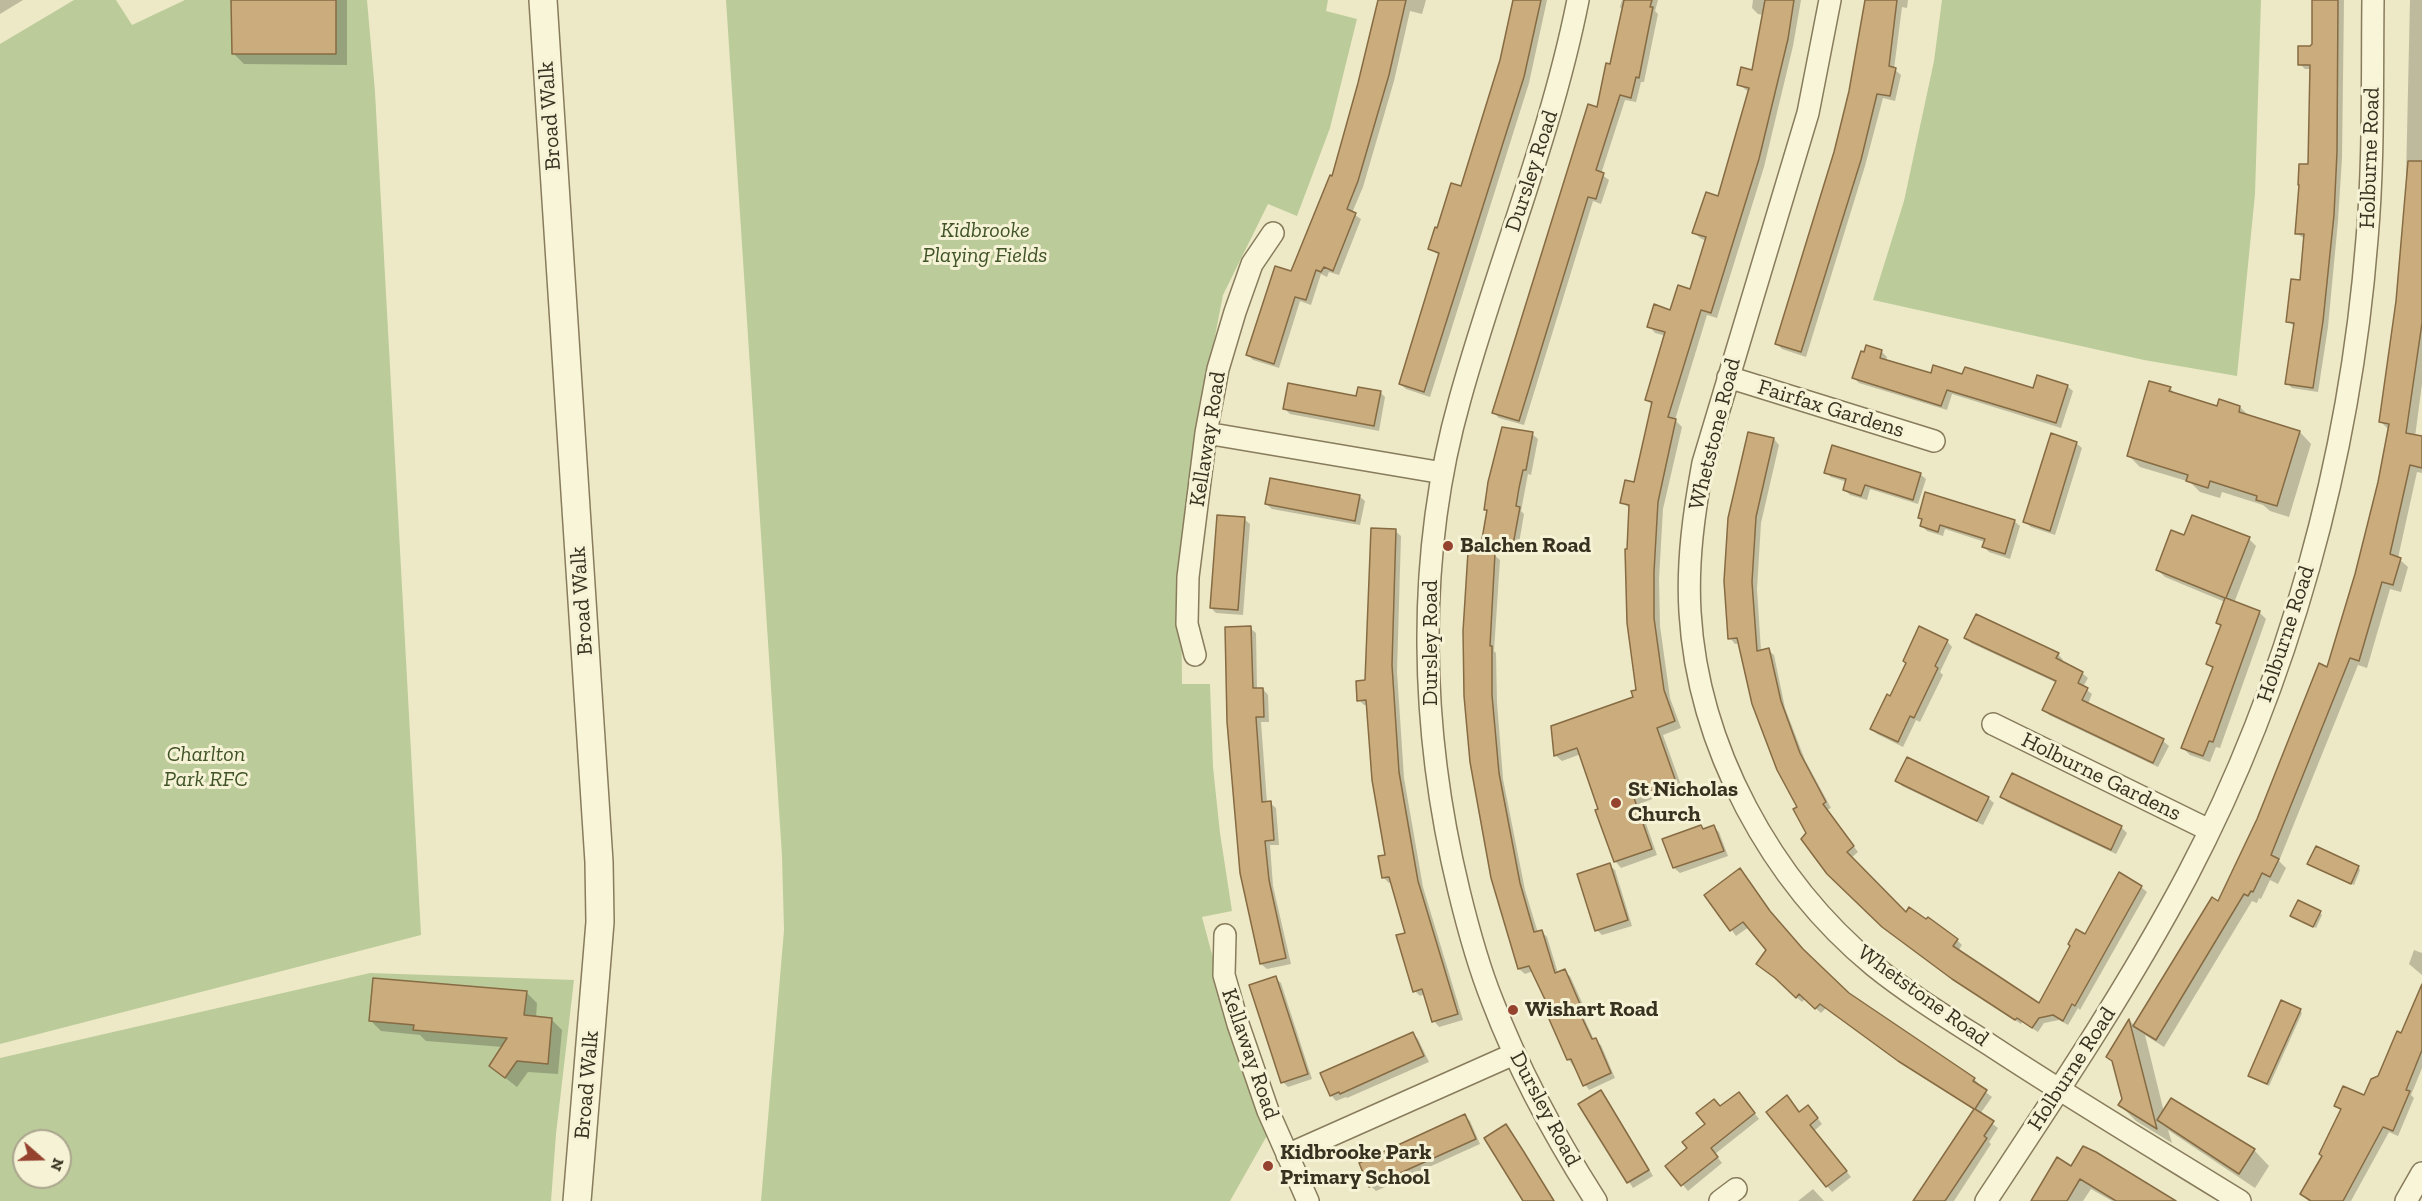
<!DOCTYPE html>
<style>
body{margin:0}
#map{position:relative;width:2422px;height:1201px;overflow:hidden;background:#ede9c6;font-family:"Zilla Slab",serif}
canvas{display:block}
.north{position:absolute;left:12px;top:1129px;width:60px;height:60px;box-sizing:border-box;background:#f5f2d6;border:2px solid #aaa58d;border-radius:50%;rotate:110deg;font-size:16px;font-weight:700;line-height:24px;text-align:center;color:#393120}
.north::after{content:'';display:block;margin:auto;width:21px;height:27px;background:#95422e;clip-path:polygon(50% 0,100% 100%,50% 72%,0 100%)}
</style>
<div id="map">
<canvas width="2422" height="1201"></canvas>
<div class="north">N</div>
</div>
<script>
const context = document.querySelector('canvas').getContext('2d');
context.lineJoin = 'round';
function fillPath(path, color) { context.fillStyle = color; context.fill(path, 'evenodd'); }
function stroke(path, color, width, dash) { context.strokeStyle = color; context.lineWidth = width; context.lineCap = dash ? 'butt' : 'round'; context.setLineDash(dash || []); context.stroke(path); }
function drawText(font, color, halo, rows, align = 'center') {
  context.font = font + ' "Zilla Slab",serif'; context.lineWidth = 6; context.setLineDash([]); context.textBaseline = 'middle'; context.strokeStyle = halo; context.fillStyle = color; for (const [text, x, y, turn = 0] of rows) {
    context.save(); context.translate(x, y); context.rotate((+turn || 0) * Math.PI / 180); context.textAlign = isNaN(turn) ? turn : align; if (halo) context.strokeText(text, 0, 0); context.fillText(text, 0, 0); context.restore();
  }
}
fillPath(new Path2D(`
 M74 0H116L132 25 185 0H367L375 92 421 935 0 1044V44Z
 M726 0H1328L1326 11 1357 19 1330 128 1297 216 1268 204 1223 295 1211 357 1181 579 1182 684H1210L1213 767 1220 833 1232 911 1202 917 1228 1014 1269 1132 1230 1201H761L784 930 782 856Z
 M1942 0H2261L2255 194 2237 376 2144 360 1873 300 1904 201 1934 61Z
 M370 973 574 980 556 1134 551 1201H0V1058ZM24 1141H60V1177H24Z`), '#bccb9a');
fillPath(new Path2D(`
 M0 0H23L0 14Z
 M232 0H347V65L244 64 233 53Z
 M1379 0H1426L1422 14 1410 11 1394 81 1363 187 1352 213 1361 219 1339 275 1329 272 1327 277 1321 274 1311 305 1300 301 1279 368 1253 360 1248 355 1292 273 1333 178 1360 83Z
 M1515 0H1547L1529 83 1430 397 1406 389 1400 384 1440 256 1430 249 1462 188 1501 61Z
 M1622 0H1658L1655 11 1658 14 1644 82H1641L1636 102 1625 100 1601 174 1609 180 1601 204 1593 201 1524 425 1499 418 1494 413 1598 109 1612 66 1623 10 1620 7Z
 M1753 0H1801L1793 46 1764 167 1717 318 1707 315 1675 420 1682 427 1663 509 1659 579 1660 626 1670 698 1681 728 1663 735 1682 788 1639 804 1657 855 1621 868 1615 861 1600 810 1581 754 1562 761 1555 755 1635 698 1638 691 1628 551 1631 509 1621 502 1636 484 1653 406 1647 400 1666 336 1655 333 1649 326 1671 311 1691 291 1706 241 1700 238 1693 232 1719 198 1749 92 1739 85 1753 72 1764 15 1758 14 1752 8Z
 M1866 0H1908L1907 8 1902 7 1894 69 1901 75 1895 101 1883 98 1865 166 1806 357 1782 349 1777 344 1836 152 1850 92Z
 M2314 0H2344L2342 158 2338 221 2328 327 2318 392 2292 388 2287 383 2295 327 2288 321 2301 282 2305 239 2296 233 2310 166 2311 69H2305L2300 64 2313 44Z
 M2410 0H2422V384L2415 437 2422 438V473L2417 472 2398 558 2408 567 2401 592 2390 589 2367 668 2358 665 2279 861 2286 868 2278 884 2270 880 2261 899 2259 898 2257 903 2252 901 2164 1047 2145 1035 2164 1112 2254 1150 2269 1166 2255 1188 2168 1130 2172 1143 2136 1121 2120 1105 2124 1099 2130 1021 2135 1026 2219 903 2328 669 2362 554 2389 430 2381 422 2393 341 2405 224Z
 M1867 347 1882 352 1887 357 1886 361 1932 375 1963 376 2034 390 2067 386 2073 391 2061 428 1952 394 1947 410 1859 383 1854 378Z
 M2170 388 2176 395 2218 408 2240 407 2250 417 2300 432 2311 444 2289 517 2270 511 2263 505 2222 492 2220 498 2200 492 2190 482 2140 467 2128 455Z
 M1380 392 1385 397 1379 431 1290 414 1285 409Z
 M1532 434 1538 439 1531 475 1528 474 1521 511 1524 514 1518 549 1489 544 1484 539 1488 512 1485 509Z
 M1774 439 1779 445 1761 523 1757 589 1761 651 1768 650 1774 655 1785 708 1805 760 1831 808 1827 810 1858 852 1851 858 1906 914 1957 940 1962 945 1958 951 2039 1005 2085 936 2141 887 2147 892 2080 1010 2078 1008 2068 1025 2059 1020 2044 1023 2038 1032 2022 1022 2021 1024 1959 984 1889 932 1828 873 1808 833 1740 643 1735 644 1730 638 1725 580Z
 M2076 443 2082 448 2055 535 2031 527 2025 522Z
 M1826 472 1920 474 1926 479 1918 504 1870 489 1867 500 1850 495 1845 490 1847 482 1831 477Z
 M1359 496 1365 501 1360 525 1272 509 1266 504Z
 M1919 518 2014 521 2020 526 2010 559 1989 552 1984 547 1985 542 1945 529 1943 536 1927 531 1921 525 1923 521Z
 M1244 519 1250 524 1243 615 1216 613 1211 608Z
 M1395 531 1401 536 1397 672 1404 778 1423 887 1463 1020 1439 1027 1434 1021 1425 994 1420 996 1415 991 1407 934 1392 882 1389 883 1383 877 1387 856 1368 705H1364L1359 700 1366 682Z
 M2185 537 2249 539 2256 546 2234 603 2259 612 2266 619 2220 748 2216 747 2210 762 2190 755 2183 748 2213 669 2208 664 2222 627 2217 622 2225 602 2165 577 2158 570Z
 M1494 555 1500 560 1494 651 1496 653 1497 702 1503 779 1525 890 1538 933 1542 932 1547 937 1558 973 1564 971 1570 976 1585 1009 1581 1011 1589 1029 1594 1040 1601 1045 1615 1078 1589 1090 1569 1060 1551 1009 1533 971 1525 974 1519 969 1492 879 1471 762Z
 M1250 628 1256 633 1257 689H1263L1268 695 1269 722H1261L1267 803H1270L1276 808 1279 845H1270L1273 886 1291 964 1267 969 1261 964 1241 873Z
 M1966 637 2058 654 2063 660 2062 663 2082 673 2088 678 2083 687 2092 694 2088 704 2163 741 2169 746 2158 767 2049 715 2044 709 2057 683 1971 643Z
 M1947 641 1952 647 1940 672 1943 675 1920 722 1916 720 1903 747 1877 734 1872 729 1891 698 1908 663Z
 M2012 775 2121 827 2127 833 2116 854 2007 802 2002 797Z
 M1897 781 1988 798 1994 803 1983 825 1902 786Z
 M1701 827 1704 830 1714 827 1719 832 1728 856 1680 873 1674 868Z
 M1609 865 1615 870 1632 926 1602 935 1597 930Z
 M2311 865 2358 867 2360 870 2354 885Z
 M1706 895 1775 919 1806 955 1848 994 1974 1079 1979 1084 1978 1086 1992 1097 1980 1114 1998 1128 1989 1142 1991 1144 1954 1201H1915L1975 1110 1905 1066 1826 1008 1821 1013 1805 999 1802 1002 1758 964 1768 950 1749 927 1736 936Z
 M2320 913 2322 915 2316 928 2292 916Z
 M2414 950 2422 953V975L2409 964Z
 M1275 978 1281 983 1312 1079 1288 1087 1283 1082Z
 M2422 985V1068L2411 1095 2414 1098 2398 1136 2389 1132 2351 1201H2308L2302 1194 2323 1157 2342 1111 2336 1105 2365 1097 2379 1077 2402 1035Z
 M526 992 537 1003 536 1018 551 1019 562 1030 558 1074 528 1072 517 1087 490 1066 503 1047 426 1041 420 1035 381 1031 370 1020Z
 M2300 1010 2302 1013 2269 1086 2252 1078 2249 1076Z
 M1413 1033 1418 1039 1429 1062 1347 1098 1346 1097 1336 1101 1331 1095Z
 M1601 1092 1606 1097 1653 1176 1633 1188 1580 1104Z
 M1744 1099 1759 1119 1715 1154 1722 1163 1688 1191 1667 1166 1689 1149 1721 1108Z
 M1792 1103 1800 1113 1813 1112 1822 1124 1814 1131 1851 1177 1832 1192 1827 1186Z
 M1465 1116 1470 1121 1480 1144 1376 1191 1371 1186Z
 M1506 1126 1511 1131 1555 1201H1525Z
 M2072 1168 2173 1201H2112L2091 1189 2083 1201H2032Z
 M1813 1189 1824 1201H1798Z`), '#0003');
const building = new Path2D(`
 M231 0H336V54H232Z
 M1378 0H1406L1389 75 1358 181 1347 209 1356 213 1333 271 1324 267 1321 272 1316 270 1306 300 1295 297 1274 364 1246 355 1275 266 1291 271 1330 175 1332 176 1358 83Z
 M1513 0H1541L1524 77 1424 392 1399 384 1439 253 1428 249 1435 227 1437 228 1451 183 1461 186 1500 60Z
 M1624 0H1652L1650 7H1653L1639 78 1636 77 1631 98 1620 95 1596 170 1604 173 1596 199 1588 197 1519 421 1492 413 1588 104 1597 107 1606 63 1610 64Z
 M1765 0H1794L1788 39 1759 159 1711 313 1701 310 1668 417 1676 419 1658 502 1654 572V618L1664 690 1675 721 1657 728 1676 782 1634 798 1652 849 1614 862 1595 810 1598 809 1577 748 1554 756 1551 726 1633 697 1631 691 1636 690 1627 623 1625 549H1627L1629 505 1620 503 1625 480 1634 482 1652 402 1645 400 1665 332 1647 327 1654 304 1670 310 1678 285 1690 289 1706 237 1692 233 1706 192 1718 196 1749 88 1737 85 1741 67 1752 70Z
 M1865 0H1897L1889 66 1896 68 1890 96 1877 94 1861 160 1801 352 1775 344 1834 152 1849 91Z
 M2312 0H2338L2337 152 2334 215 2323 321 2313 388 2285 384 2294 323 2286 322 2291 279 2300 280 2304 234H2295L2299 185H2298L2299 164H2308L2310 65H2298V46H2310L2312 44Z
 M2408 161H2422V323L2406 433 2422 436V468L2410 465 2390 554 2401 558 2393 585 2382 582 2359 661 2350 658 2271 855 2279 859 2270 877 2262 873 2253 892 2251 891 2248 896 2244 894 2156 1040 2133 1026 2212 897 2218 901 2257 819 2319 663 2327 667 2355 574 2378 482 2389 424 2379 422 2396 301Z
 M1866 345 1882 350 1880 358 1931 373 1933 365 1962 374 1965 367 2033 388 2037 375 2068 385 2056 423 1947 390 1941 406 1852 378 1861 351 1864 352Z
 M2149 381 2171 387 2169 391 2217 406 2219 399 2240 406 2239 412 2300 431 2277 506 2256 500 2257 496 2210 481 2208 488 2186 481 2188 475 2127 456Z
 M1288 383 1356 396 1358 387 1381 391 1374 426 1283 409Z
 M1502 427 1533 432 1526 470H1523L1519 488 1516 506 1520 507 1513 545 1482 539 1487 510H1484L1488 482Z
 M1748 432 1774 438 1756 517 1752 582 1757 651 1769 648 1781 701 1800 753 1826 802 1823 804 1854 846 1847 852 1906 912 1909 907 1926 919 1928 917 1958 939 1953 946 2039 1003 2070 946 2068 944 2076 929 2085 934 2119 872 2142 886 2075 1006 2072 1004 2063 1021 2053 1015 2039 1018 2032 1028 2017 1018 2015 1020 1952 979 1882 927 1827 874 1801 839 1806 833 1793 809 1797 807 1777 770 1752 704 1737 638 1728 639 1724 581 1728 518Z
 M2051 433 2077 442 2050 531 2023 522Z
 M1832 445 1921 473 1913 500 1865 485 1861 496 1843 490 1846 479 1824 473Z
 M1270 478 1360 495 1355 521 1265 504Z
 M1925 492 2015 520 2005 554 1982 547 1985 539 1940 525 1938 532 1920 526 1922 519 1918 518Z
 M1217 515 1245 517 1238 610 1210 608Z
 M2192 515 2250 537 2226 598 2260 611 2213 742 2209 741 2203 756 2181 748 2213 667 2206 664 2221 625 2216 623 2225 598 2156 570 2171 530 2184 535Z
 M1371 528 1396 529 1392 665 1399 772 1418 881 1458 1014 1432 1022 1422 989 1413 992 1396 935 1405 933 1389 877 1382 878 1378 856 1385 855 1372 780 1366 700 1357 701 1356 681 1365 680Z
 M1468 552 1495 553 1490 646H1492V695L1499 773 1520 883 1534 932 1542 930 1555 973 1565 969 1580 1004 1577 1005 1584 1022 1592 1039 1596 1038 1611 1073 1583 1086 1571 1059 1567 1060 1545 1010 1549 1008 1529 966 1518 969 1491 878 1470 762 1464 696 1463 631Z
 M1976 614 2059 653 2056 658 2083 672 2078 683 2088 688 2082 700 2164 739 2153 763 2042 710 2056 681 1964 638Z
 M1251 626 1253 688H1263L1264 717H1256L1262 802 1271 801 1274 840 1265 841 1269 880 1286 958 1260 964 1240 873 1227 722 1225 627Z
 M1919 626 1948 640 1935 666 1938 668 1914 718 1910 716 1898 742 1870 729 1887 694 1890 696 1906 663 1903 661Z
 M1907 757 1989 797 1977 821 1895 781Z
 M2012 773 2122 826 2111 850 2000 797Z
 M1701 825 1703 829 1714 825 1724 851 1673 868 1662 839Z
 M2316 846 2359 866 2351 884 2307 864Z
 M1610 863 1628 920 1595 931 1577 874Z
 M1740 868 1770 911 1803 949 1849 993 1975 1078 1973 1081 1987 1090 1975 1109 1994 1121 1984 1136 1987 1138 1945 1201H1913L1974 1109 1898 1061 1820 1004 1815 1009 1799 994 1796 998 1775 978 1756 964 1766 950 1743 922 1730 931 1704 895Z
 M2298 900 2321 911 2313 927 2290 916Z
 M1276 976 1308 1074 1281 1083 1249 985Z
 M373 978 527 991 524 1015 552 1018 548 1064 517 1061 505 1078 489 1066 507 1038 413 1030 414 1025 369 1021Z
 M2422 984V1050L2406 1090 2410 1091 2393 1131 2383 1127 2343 1201H2311L2300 1194 2322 1156 2319 1154 2341 1109 2334 1106 2343 1086 2364 1095 2371 1079 2378 1076 2397 1031 2401 1033Z
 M2281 1000 2301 1009 2267 1084 2248 1076Z
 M2129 1019 2157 1129 2118 1105 2122 1099 2112 1061 2106 1057Z
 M1413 1032 1424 1056 1340 1094 1339 1092 1330 1096 1320 1073Z
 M1601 1090 1649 1170 1627 1183 1578 1104Z
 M1739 1092 1755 1113 1711 1148 1718 1157 1681 1186 1665 1166 1687 1148 1682 1142 1705 1124 1696 1113 1714 1099 1720 1106Z
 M1787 1095 1799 1112 1808 1105 1818 1118 1810 1125 1847 1171 1826 1187 1766 1112Z
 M2171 1098 2255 1149 2239 1174 2157 1120Z
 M1465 1114 1476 1139 1369 1187 1359 1163Z
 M1506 1124 1524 1152 1554 1201H1523L1484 1138Z
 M2083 1146 2096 1152 2176 1201H2116L2080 1179 2067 1201H2031L2057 1157 2071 1166Z`);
fillPath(building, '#caac7d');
stroke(building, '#866b43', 1.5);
const minor = new Path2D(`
 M1578 0C1551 136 1497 265 1460 399 1415 558 1420 731 1459 891 1468 928 1478 965 1492 1000 1519 1071 1555 1137 1596 1201
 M1830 0 1808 113 1703 463C1694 512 1687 561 1690 612 1698 747 1771 881 1874 966 1910 995 1951 1020 1990 1045 2072 1099 2156 1149 2240 1201
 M1728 377 1934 441
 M1206 433 1443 473
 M1195 655 1187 624 1188 577 1206 433 1218 369 1235 312 1252 264 1273 233
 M1993 724 2209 830
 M1225 935 1224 975 1238 1024 1268 1111 1308 1201
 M1287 1155 1514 1054
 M1720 1201 1736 1189
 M1986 1201C2056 1095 2127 989 2187 876 2289 682 2350 458 2367 239 2374 160 2372 80 2373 0
 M2406 1201 2422 1173`);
const tertiary = new Path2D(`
 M543 0 599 862 600 922 577 1201`);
stroke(minor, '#887c5c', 24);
stroke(tertiary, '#887c5c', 30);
stroke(minor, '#f8f5d9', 21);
stroke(tertiary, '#f8f5d9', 27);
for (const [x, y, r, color] of [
 [1448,546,6,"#95422e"],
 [1616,803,6,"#95422e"],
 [1513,1010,6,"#95422e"],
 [1268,1166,6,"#95422e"]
]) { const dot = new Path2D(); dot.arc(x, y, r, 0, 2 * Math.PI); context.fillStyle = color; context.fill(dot); stroke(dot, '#f5f2d6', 2); }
drawText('22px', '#393120', '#f5f2d6', [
 ["Broad Walk",550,116,-94],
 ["Holburne Road",2370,158,-88],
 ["Dursley Road",1532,171,-72],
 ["Fairfax Gardens",1831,409,17],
 ["Whetstone Road",1715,434,-76],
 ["Kellaway Road",1208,439,-81],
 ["Broad Walk",582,601,-94],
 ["Holburne Road",2286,634,-72],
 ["Dursley Road",1431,643,-90],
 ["Holburne Gardens",2101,777,26],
 ["Whetstone Road",1923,996,36],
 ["Kellaway Road",1250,1054,71],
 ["Holburne Road",2072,1069,-57],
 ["Broad Walk",587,1085,-85],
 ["Dursley Road",1545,1109,62]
]);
drawText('italic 22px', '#405427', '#f5f2d6', [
 ["Kidbrooke",985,231],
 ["Playing Fields",985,256],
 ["Charlton",206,755],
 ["Park RFC",206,780]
]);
drawText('bold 22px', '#393120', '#f5f2d6', [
 ["Balchen Road",1460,546],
 ["St Nicholas",1628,790],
 ["Church",1628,815],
 ["Wishart Road",1525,1010],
 ["Kidbrooke Park",1280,1153],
 ["Primary School",1280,1178]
], 'left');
</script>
